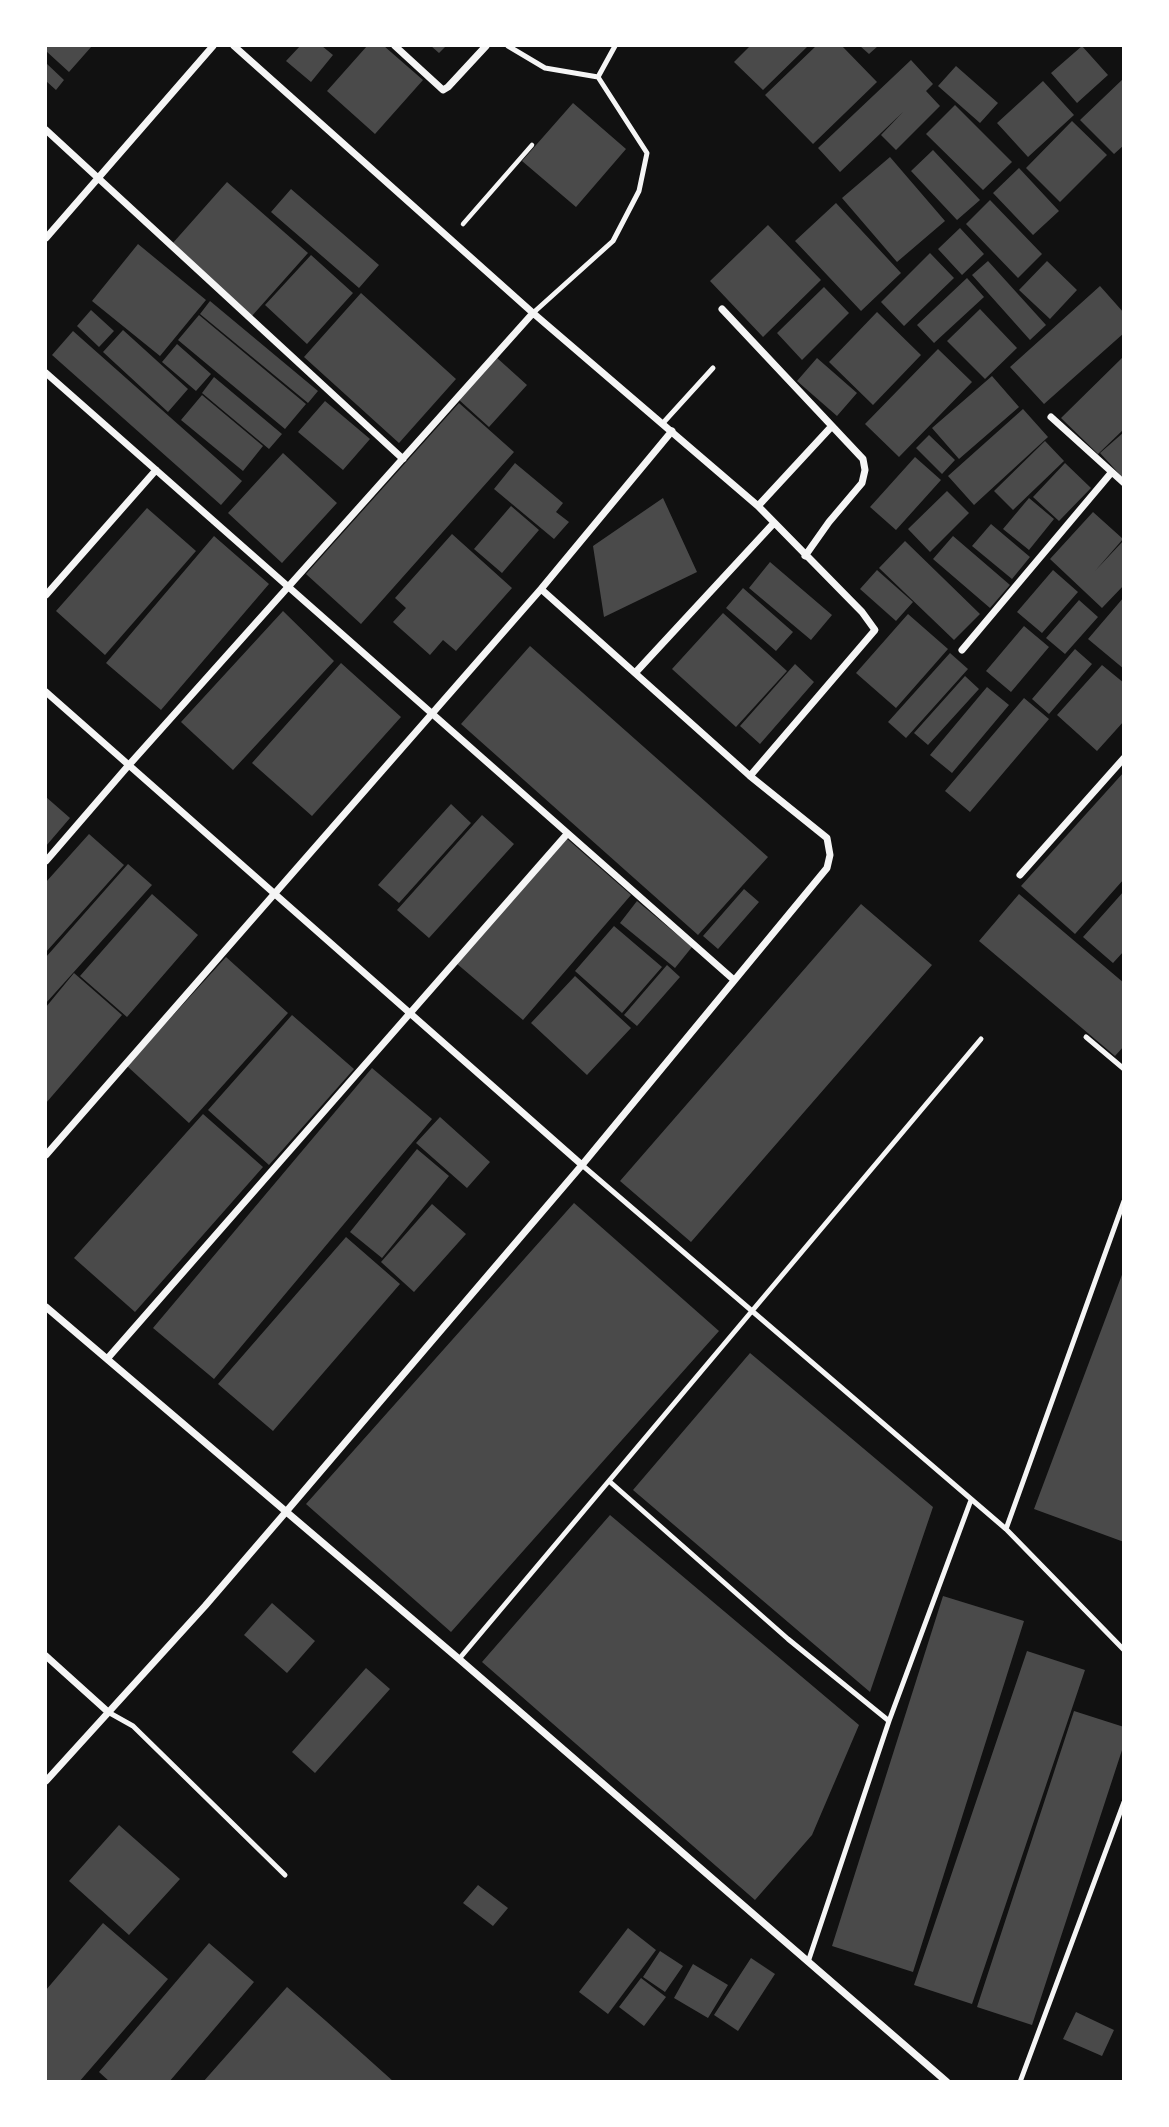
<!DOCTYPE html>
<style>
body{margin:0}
#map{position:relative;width:1169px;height:2127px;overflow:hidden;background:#111;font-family:"Public Sans",sans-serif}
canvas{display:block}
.frame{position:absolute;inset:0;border:47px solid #fff;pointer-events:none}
</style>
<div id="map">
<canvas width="1169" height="2127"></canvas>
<div class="frame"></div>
</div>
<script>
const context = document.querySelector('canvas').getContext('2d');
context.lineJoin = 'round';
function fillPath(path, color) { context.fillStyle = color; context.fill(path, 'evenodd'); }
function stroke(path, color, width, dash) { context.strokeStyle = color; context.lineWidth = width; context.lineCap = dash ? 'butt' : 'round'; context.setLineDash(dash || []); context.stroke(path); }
fillPath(new Path2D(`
 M46 46H92L69 72 46 51Z
 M300 46H322L333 55 311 82 286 61Z
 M367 46H384L423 80 375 134 327 91Z
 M431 46H446L439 53Z
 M750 46H808L763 90 734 62Z
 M816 46H842L877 82 813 144 765 95Z
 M860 46H878L869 54Z
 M1082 46 1108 75 1077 103 1051 73Z
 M911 60 933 84 926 91 940 106 896 150 881 135 903 112 840 172 818 148Z
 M46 63 64 80 56 90 46 81Z
 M956 66 998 103 980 123 938 86Z
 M1124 78V145L1114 154 1080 120Z
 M1043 81 1074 115 1028 157 997 123Z
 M573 103 626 149 576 207 522 161Z
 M955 105 1012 162 983 190 926 134Z
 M1072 121 1107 155 1060 202 1026 168Z
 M933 150 980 200 957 220 911 171Z
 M890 157 945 221 897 262 842 198Z
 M1019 168 1059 211 1033 235 993 193Z
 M227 182 308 253 251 317 172 244Z
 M291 189 379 265 359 288 271 212Z
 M990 200 1042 254 1018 278 966 224Z
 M836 203 901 273 861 311 795 241Z
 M768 225 821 280 763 337 710 281Z
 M960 228 984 254 962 275 938 249Z
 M138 244 206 300 160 356 92 301Z
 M930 253 954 278 904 326 881 302Z
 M311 255 353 293 307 344 265 305Z
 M988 261 1046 325 1030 340 972 275Z
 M1047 261 1077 290 1050 319 1019 290Z
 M967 278 984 297 934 343 917 325Z
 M1100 286 1124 313V333L1044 404 1010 367Z
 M824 287 849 313 802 360 777 333Z
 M361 293 456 379 399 443 304 357Z
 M210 301 318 391 308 403 200 314Z
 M980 309 1017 348 985 379 947 341Z
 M91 310 114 331 99 347 77 326Z
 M877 312 921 355 873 405 829 362Z
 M199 315 306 404 285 429 178 340Z
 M123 330 188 389 168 412 103 352Z
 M73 331 242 481 221 505 52 355Z
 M177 344 211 374 196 391 162 362Z
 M938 349 972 382 899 457 865 424Z
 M1124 356V429L1098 454 1061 418Z
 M496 357 527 385 489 427 458 399Z
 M817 358 857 393 837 416 797 381Z
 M992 376 1019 407 959 459 932 428Z
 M214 377 282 434 269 449 202 393Z
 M202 395 263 446 243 471 181 420Z
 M325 401 370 439 343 470 298 432Z
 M459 403 514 452 361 624 306 574Z
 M1023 409 1048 437 974 505 948 476Z
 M1124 432V479L1100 453Z
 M929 435 955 460 942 474 916 448Z
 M1045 441 1064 461 1013 510 994 491Z
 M283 453 337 503 282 563 228 513Z
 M915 457 941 480 896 530 870 507Z
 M515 463 563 503 556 512 569 522 554 539 494 489Z
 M1065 463 1091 488 1059 521 1033 497Z
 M947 491 969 513 930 552 908 529Z
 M663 498 697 572 604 617 593 546Z
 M1029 498 1054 519 1029 550 1003 529Z
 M511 506 539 530 502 573 474 549Z
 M147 508 196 551 105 655 56 611Z
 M1093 512 1123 539 1095 571 1124 540V585L1102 608 1050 559Z
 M991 524 1030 557 1012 579 972 546Z
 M452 534 512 588 456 651 443 640 430 655 393 622 406 608 395 598Z
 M214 536 269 584 161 710 106 663Z
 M953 536 1010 585 990 608 933 559Z
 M905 541 980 614 954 640 879 568Z
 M770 562 832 615 811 640 749 588Z
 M877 570 913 602 896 621 860 589Z
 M1053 570 1078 592 1042 633 1017 612Z
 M743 588 793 632 776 651 726 608Z
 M1124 597V669L1088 639Z
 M1079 600 1098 617 1065 654 1046 638Z
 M283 611 334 661 233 770 181 722Z
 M723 613 787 671 736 727 672 669Z
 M908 614 948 649 896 708 856 673Z
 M1024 626 1049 647 1011 692 986 671Z
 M530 646 768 857 698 935 461 724Z
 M1075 649 1092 664 1049 714 1032 699Z
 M950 653 968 669 906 738 888 722Z
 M341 663 401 717 312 816 252 763Z
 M795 664 814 682 760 744 740 726Z
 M1102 665 1124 683V721L1097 751 1057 715Z
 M965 676 979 689 928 745 914 733Z
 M987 687 1009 705 952 773 930 755Z
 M1024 698 1049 719 970 812 945 791Z
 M1124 772V879L1075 934 1021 886Z
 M46 797 70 818 46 846Z
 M451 804 471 823 399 903 378 885Z
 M482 815 514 844 429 938 397 910Z
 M89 834 124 865 46 952V882Z
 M565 837 631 895 523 1020 456 963Z
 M128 864 152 885 46 1003V957Z
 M744 889 759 902 718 949 703 936Z
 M1124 891V951L1113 963 1083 937Z
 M152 894 198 935 127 1017 80 976Z
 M1019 894 1124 983V1046L1115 1056 979 941Z
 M637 901 692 947 675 968 620 923Z
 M861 904 932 965 691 1242 620 1181Z
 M614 926 662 967 622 1013 575 971Z
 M226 957 288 1013 189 1123 127 1066Z
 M667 965 680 977 637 1026 624 1015Z
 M74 973 122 1015 46 1103V1007Z
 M575 976 631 1028 587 1075 531 1023Z
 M292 1015 354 1069 269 1165 208 1110Z
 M372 1068 432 1119 214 1379 153 1328Z
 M203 1114 263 1167 135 1312 74 1258Z
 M440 1117 490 1162 467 1188 416 1143Z
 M417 1149 449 1176 382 1258 350 1232Z
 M574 1203 719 1331 451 1632 306 1504Z
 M432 1204 466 1234 414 1292 381 1262Z
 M346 1237 400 1284 273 1431 218 1384Z
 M1123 1272H1124V1542L1034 1509Z
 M750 1353 933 1507 870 1692 633 1490Z
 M610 1515 859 1725 812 1835 755 1900 482 1662Z
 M943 1596 1024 1621 913 1972 832 1946Z
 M272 1603 315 1641 287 1673 244 1635Z
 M1027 1651 1085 1670 972 2004 914 1985Z
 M366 1668 390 1689 315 1773 292 1752Z
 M1074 1711 1124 1727V1744L1032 2025 977 2007Z
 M119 1825 180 1879 129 1935 69 1881Z
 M478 1885 508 1908 493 1926 463 1903Z
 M103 1923 168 1979 79 2082H46V1990Z
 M628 1928 656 1950 608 2014 579 1992Z
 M209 1943 254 1982 169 2082H110L99 2072Z
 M660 1951 683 1966 665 1992 643 1977Z
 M751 1958 775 1974 738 2031 714 2015Z
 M693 1964 728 1985 708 2018 674 1998Z
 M641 1978 666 1997 644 2026 619 2007Z
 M287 1987 326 2021 394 2082H203Z
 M1076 2012 1114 2030 1102 2056 1063 2039Z`), '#4a4a4a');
stroke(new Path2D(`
 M463 224 532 145`), '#f5f5f5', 4.5);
stroke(new Path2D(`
 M508 46 545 68 598 77
 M533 313 613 241 639 191 647 153 598 77 615 46
 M663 423 713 368
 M1086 1037 1124 1069
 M582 1165 1006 1529 1124 1650
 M609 1481 788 1639 889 1721
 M1006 1529 1124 1201
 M459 1659 981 1039
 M108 1712 133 1726 285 1875
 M808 1962 889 1721 971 1500
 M1020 2082 1124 1802`), '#f5f5f5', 5);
stroke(new Path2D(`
 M234 46 533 313 758 506 862 612 875 630 750 776
 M395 46 443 90 448 87 486 46
 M46 130 403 459
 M46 238 213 46
 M722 309 863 459 865 470 862 483 829 522 805 556
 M46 373 734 980
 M1051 417 1124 483
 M758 506 832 426
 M46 595 156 470
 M962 650 1111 473
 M636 672 773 524
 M46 692 582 1165
 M46 861 128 766 533 313
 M1020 875 1124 758
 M46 1155 541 589 672 431
 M46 1307 459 1659 947 2082
 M107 1359 567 834
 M46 1656 107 1711
 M46 1781 205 1606 285 1513 582 1165 827 868 830 855 827 838 750 776 541 589`), '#f5f5f5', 7);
</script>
